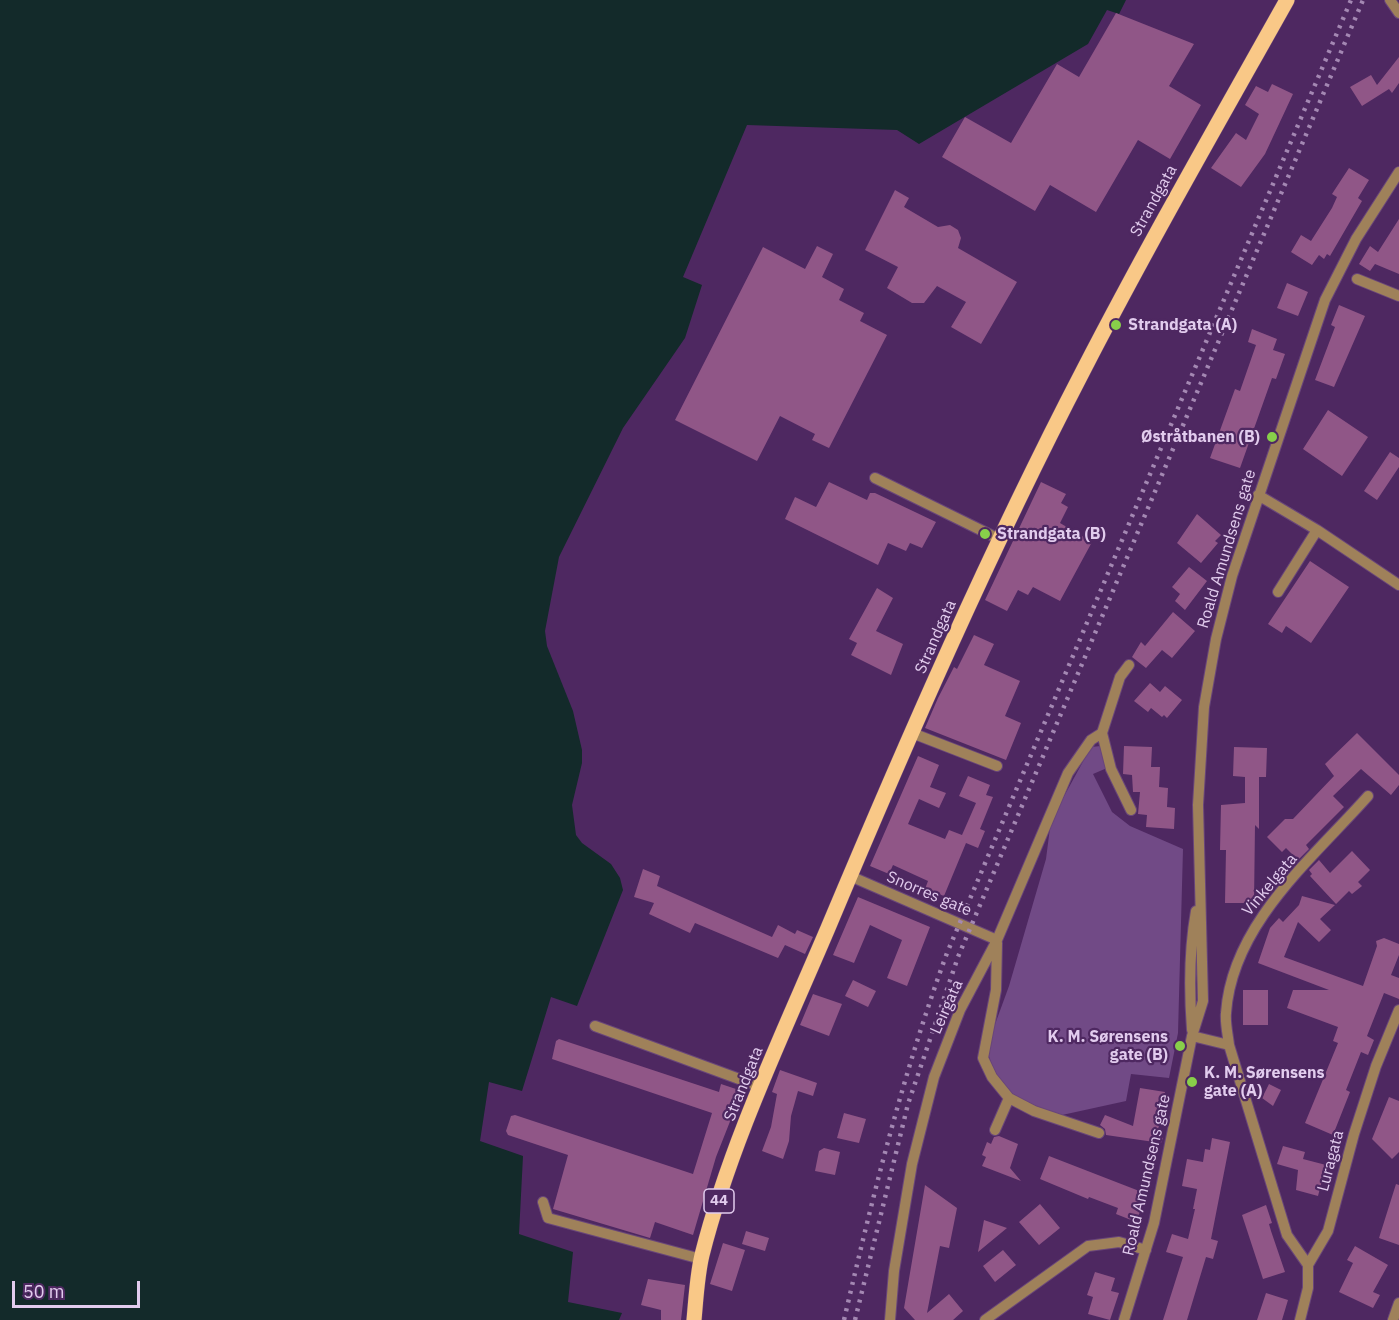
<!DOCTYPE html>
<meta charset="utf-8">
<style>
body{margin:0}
#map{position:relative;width:1399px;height:1320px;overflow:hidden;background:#4e2861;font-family:"IBM Plex Sans",sans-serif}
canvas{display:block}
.scale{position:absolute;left:12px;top:1281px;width:128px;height:27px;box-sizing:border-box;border:3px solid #e2ccee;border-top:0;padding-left:8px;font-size:18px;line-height:21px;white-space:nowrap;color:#e2ccee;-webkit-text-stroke:4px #4e2861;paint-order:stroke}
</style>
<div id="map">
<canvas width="1399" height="1320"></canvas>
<div class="scale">50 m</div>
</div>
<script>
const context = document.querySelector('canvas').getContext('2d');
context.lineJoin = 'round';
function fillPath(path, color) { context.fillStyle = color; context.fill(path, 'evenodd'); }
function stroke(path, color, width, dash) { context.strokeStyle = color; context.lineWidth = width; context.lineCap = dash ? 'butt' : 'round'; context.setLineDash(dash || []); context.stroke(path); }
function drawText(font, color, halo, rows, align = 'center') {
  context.font = font + ' "IBM Plex Sans",sans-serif'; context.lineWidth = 4.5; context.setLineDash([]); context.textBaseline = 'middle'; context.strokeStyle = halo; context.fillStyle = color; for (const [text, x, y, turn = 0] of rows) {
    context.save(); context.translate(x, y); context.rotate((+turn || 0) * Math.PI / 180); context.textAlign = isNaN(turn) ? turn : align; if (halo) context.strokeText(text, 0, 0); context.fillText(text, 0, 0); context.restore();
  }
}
fillPath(new Path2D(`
 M1101 746 1107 768 1093 774 1112 812 1130 826 1183 849 1178 1033 1169 1078 1131 1074 1126 1101 1062 1115 1039 1108 1009 1092 996 1075 986 1049 1009 986 1046 859 1051 820 1091 747Z`), '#714a86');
fillPath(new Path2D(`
 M0 0H1126L1119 14 1107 10 1088 44 919 144 897 130 747 125 683 277 702 285 685 338 623 428 559 557 545 631 547 646 573 711 582 750V763L572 805 576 835 582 843 611 864 620 878 623 890 577 1006 551 997 522 1091 489 1082 480 1141 523 1156 519 1234 573 1252 568 1302 622 1313 619 1320H0Z`), '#132a2a');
fillPath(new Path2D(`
 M1116 13 1194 44 1169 86 1201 105 1170 159 1138 140 1096 212 1050 185 1035 211 942 157 965 117 1011 143 1057 64 1079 77Z
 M1399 57V83L1392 93 1389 89 1362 106 1350 87 1371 75 1377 85Z
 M1272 84 1293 94 1265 154 1241 187 1211 168 1236 133 1246 140 1259 114 1245 105 1256 86 1268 92Z
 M1349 168 1369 180 1358 198 1362 201 1330 256 1327 254 1324 259 1319 255 1312 265 1291 252 1301 235 1311 241 1332 208 1337 197 1332 194Z
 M895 190 909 198 904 207 938 227 950 225 958 230 961 238 958 248 1017 282 981 344 951 327 966 302 937 286 924 303H912L887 288 898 267 865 250Z
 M1399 219V274L1375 264 1370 271 1359 264 1370 246 1378 252Z
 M817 246 833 254 822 277 844 289 839 300 864 313 860 321 887 335 829 448 812 440 815 434 780 416 757 461 675 420 763 247 805 269Z
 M1287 283 1308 292 1298 316 1277 308Z
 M1339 305 1365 316 1334 387 1315 380 1335 327 1331 325Z
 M1252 329 1277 339 1273 350 1285 354 1276 379 1272 378 1240 468 1210 458 1235 389 1240 391 1256 345 1248 342Z
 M1328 410 1368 437 1342 476 1303 449Z
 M1390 452 1399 458V467L1377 500 1364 491Z
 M829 482 867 500 870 493H875L936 522 922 548 910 543 906 551 888 543 878 565 785 519 795 497 816 507Z
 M1041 482 1066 494 1061 503 1068 507 1060 523 1092 542 1060 601 1033 587 1028 595 1018 590 1007 611 985 600Z
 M1197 514 1221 535 1215 541 1218 543 1201 563 1177 543Z
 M1310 561 1349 587 1311 643 1286 626 1282 633 1268 624Z
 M1189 567 1207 581 1185 610 1175 601 1180 594 1172 587Z
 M877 588 893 598 876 631 903 644 891 675 851 655 857 643 849 639Z
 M1173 612 1195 631 1172 658 1162 650 1146 668 1132 657 1141 642 1145 646Z
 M974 635 994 644 984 665 1020 681 1005 716 1021 723 1006 760 925 728 938 698 954 667 957 669Z
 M1150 683 1160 692 1165 686 1182 700 1167 718 1164 715 1162 717 1151 708 1148 712 1134 701Z
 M1357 733 1399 775V785L1391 795 1361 769 1333 796 1344 807 1306 845 1309 849 1298 860 1286 848 1282 852 1267 837 1285 819H1293L1334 776 1325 764Z
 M1124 746 1152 747 1151 767H1160L1159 787 1168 788 1167 807 1175 808 1174 829 1146 827 1147 815 1138 814 1140 792H1133L1132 775 1123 774Z
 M1234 747 1267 748 1266 777H1259V829L1255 825 1254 903H1225L1226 850H1220L1221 805 1245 803V777L1233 776Z
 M918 756 939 765 930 787 946 793 939 808 919 799 908 824 945 839 949 830 962 835 976 803 959 796 968 776 990 785 986 795 993 797 980 829 985 831 978 848 966 843 944 896 925 889 928 881 893 865 889 874 870 866Z
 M1352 851 1370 870 1358 882 1362 886 1352 894 1349 891 1336 904 1310 876 1312 874 1309 870 1319 860 1330 873Z
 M643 869 660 876 657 886 772 937 778 925 795 934 797 930 813 937 805 954 785 945 778 958 695 923 690 933 649 914 654 903 634 897Z
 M1302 896 1335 905 1320 919 1331 930 1319 942 1298 922 1284 957 1363 986 1377 946 1376 941 1384 938 1399 944V955L1391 975 1399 978V999L1384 993 1367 1036 1374 1040 1368 1055 1361 1052 1346 1090 1350 1092 1333 1135 1305 1123 1338 1043 1333 1041 1338 1027 1287 1008 1293 990H1329L1258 963 1270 928 1279 918 1283 922 1299 905Z
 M858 897 930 927 907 986 887 978 902 940 870 925 854 963 833 955Z
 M853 980 876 991 868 1007 845 996Z
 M1243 990H1268V1025H1243Z
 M813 994 842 1004 829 1036 800 1025Z
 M559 1039 719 1092 721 1084 742 1091 716 1157 693 1235 655 1222 650 1238 553 1209 568 1155 508 1135 506 1131 511 1116 515 1115 693 1174 712 1113 552 1059 556 1041Z
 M780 1070 817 1083 813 1096 798 1091 791 1116 789 1141 783 1159 762 1151 771 1127 777 1094 772 1092Z
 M1269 1084 1281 1090 1273 1106 1262 1098Z
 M1140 1088 1165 1092 1157 1136 1163 1138 1161 1143 1106 1135 1105 1129 1100 1125 1105 1115 1133 1126Z
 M1389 1097 1399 1101V1152L1392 1159 1372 1139Z
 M844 1113 866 1119 859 1143 837 1138Z
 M999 1136 1018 1144 1010 1168 1021 1181 982 1166 986 1157 982 1155 987 1142 991 1144 994 1137Z
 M1212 1138 1230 1142 1211 1239 1218 1241 1213 1259 1206 1257 1187 1320H1163L1183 1257 1166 1252 1172 1234 1188 1239 1195 1209H1193L1197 1189 1182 1186 1187 1159 1203 1162 1205 1149 1210 1150Z
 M1283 1146 1305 1152 1303 1159 1326 1165 1318 1196 1296 1190 1298 1170 1277 1164Z
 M824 1148 840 1152 835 1175 815 1171 819 1151Z
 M1049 1156 1147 1194 1136 1222 1116 1214 1118 1208 1089 1197 1088 1199 1040 1179Z
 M1396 1184 1399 1185V1245L1379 1238Z
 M925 1185 957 1208 949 1248 940 1246 927 1313 949 1294 963 1311 953 1320H915L904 1308Z
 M1040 1204 1060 1228 1039 1245 1019 1222Z
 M1266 1205 1272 1223 1269 1224 1271 1231 1285 1272 1263 1279 1242 1215Z
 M984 1220 1007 1228 978 1252Z
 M746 1231 769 1238 765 1251 742 1244Z
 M723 1243 745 1250 732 1291 710 1284Z
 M1355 1246 1388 1265 1373 1292 1380 1295 1373 1308 1339 1292 1353 1263 1347 1260Z
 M1003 1250 1016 1265 995 1282 983 1266Z
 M1095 1272 1115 1278 1111 1291 1119 1293 1110 1320 1088 1314 1093 1297 1087 1295Z
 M648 1279 685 1285 681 1320H661V1310L641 1305Z
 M1266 1293 1288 1300 1282 1320H1257Z`), '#905687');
const minor = new Path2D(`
 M1390 0 1399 13
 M1357 279 1399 296
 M875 478 999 539
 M1258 495 1317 530 1399 585
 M1278 592 1317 530
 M1129 665 1120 677 1102 733 1111 769 1131 810
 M912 733 997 766
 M850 876 997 940
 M997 943 996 990 983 1058 992 1077 1009 1098 1034 1111 1099 1133
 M595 1026 761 1087
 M1192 1030C1189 990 1189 950 1196 911
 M1192 1036 1229 1045 1287 1235 1308 1265
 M1229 1045C1228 1035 1225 1024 1226 1013 1232 924 1312 859 1368 796
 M995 1130 1009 1098
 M543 1202 548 1218 701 1259
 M890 1320 894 1271 912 1164 934 1077 960 1010 997 940 1068 773 1091 740 1102 733
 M985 1320 1088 1246 1119 1242 1146 1250
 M1124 1320 1154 1223 1192 1036 1203 1001 1198 805 1204 707 1216 639 1232 576 1325 300 1356 239 1399 172
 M1300 1320 1308 1288V1265L1328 1231 1354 1134 1376 1066 1399 1010
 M1393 1320 1399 1303`);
const major = new Path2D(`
 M694 1320C696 1299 697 1276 702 1255 730 1144 783 1034 828 928 907 740 989 552 1083 371 1148 245 1218 123 1287 0`);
stroke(minor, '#69467a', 12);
stroke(major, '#69467a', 16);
stroke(minor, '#9f815a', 10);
stroke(major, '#f9c887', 15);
stroke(new Path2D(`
 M844 1320C873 1195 903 1073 947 953L1351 0
 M855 1320 908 1104 958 957 1363 0`), '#a488b3', 4.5, [3, 6]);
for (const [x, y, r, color] of [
 [1116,325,6,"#88cf4a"],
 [1272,437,6,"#88cf4a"],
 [985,534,6,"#88cf4a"],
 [1180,1046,6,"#88cf4a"],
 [1192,1082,6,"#88cf4a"]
]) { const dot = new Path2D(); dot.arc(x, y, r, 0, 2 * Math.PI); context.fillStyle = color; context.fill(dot); stroke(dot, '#4e2861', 2); }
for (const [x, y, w] of [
 [719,1201,30]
]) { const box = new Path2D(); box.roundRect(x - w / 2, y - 12, w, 24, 4.5); context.fillStyle = '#4e2861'; context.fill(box); stroke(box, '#e2ccee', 1.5); }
drawText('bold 15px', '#e2ccee', null, [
 ["44",719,1201]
]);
drawText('16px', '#e2ccee', '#4e2861', [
 ["Strandgata",1154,201,-61],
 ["Roald Amundsens gate",1227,549,-73],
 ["Strandgata",936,637,-66],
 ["Vinkelgata",1270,885,-50],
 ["Snorres gate",929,894,23],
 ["Leirgata",947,1007,-66],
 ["Strandgata",744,1084,-68],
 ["Luragata",1331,1161,-75],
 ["Roald Amundsens gate",1147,1175,-77]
]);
drawText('bold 16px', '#e2ccee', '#4e2861', [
 ["Strandgata (A)",1128,325],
 ["Østråtbanen (B)",1260,437,"right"],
 ["Strandgata (B)",997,534],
 ["K. M. Sørensens",1168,1037,"right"],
 ["gate (B)",1168,1055,"right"],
 ["K. M. Sørensens",1204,1073],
 ["gate (A)",1204,1091]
], 'left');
</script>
